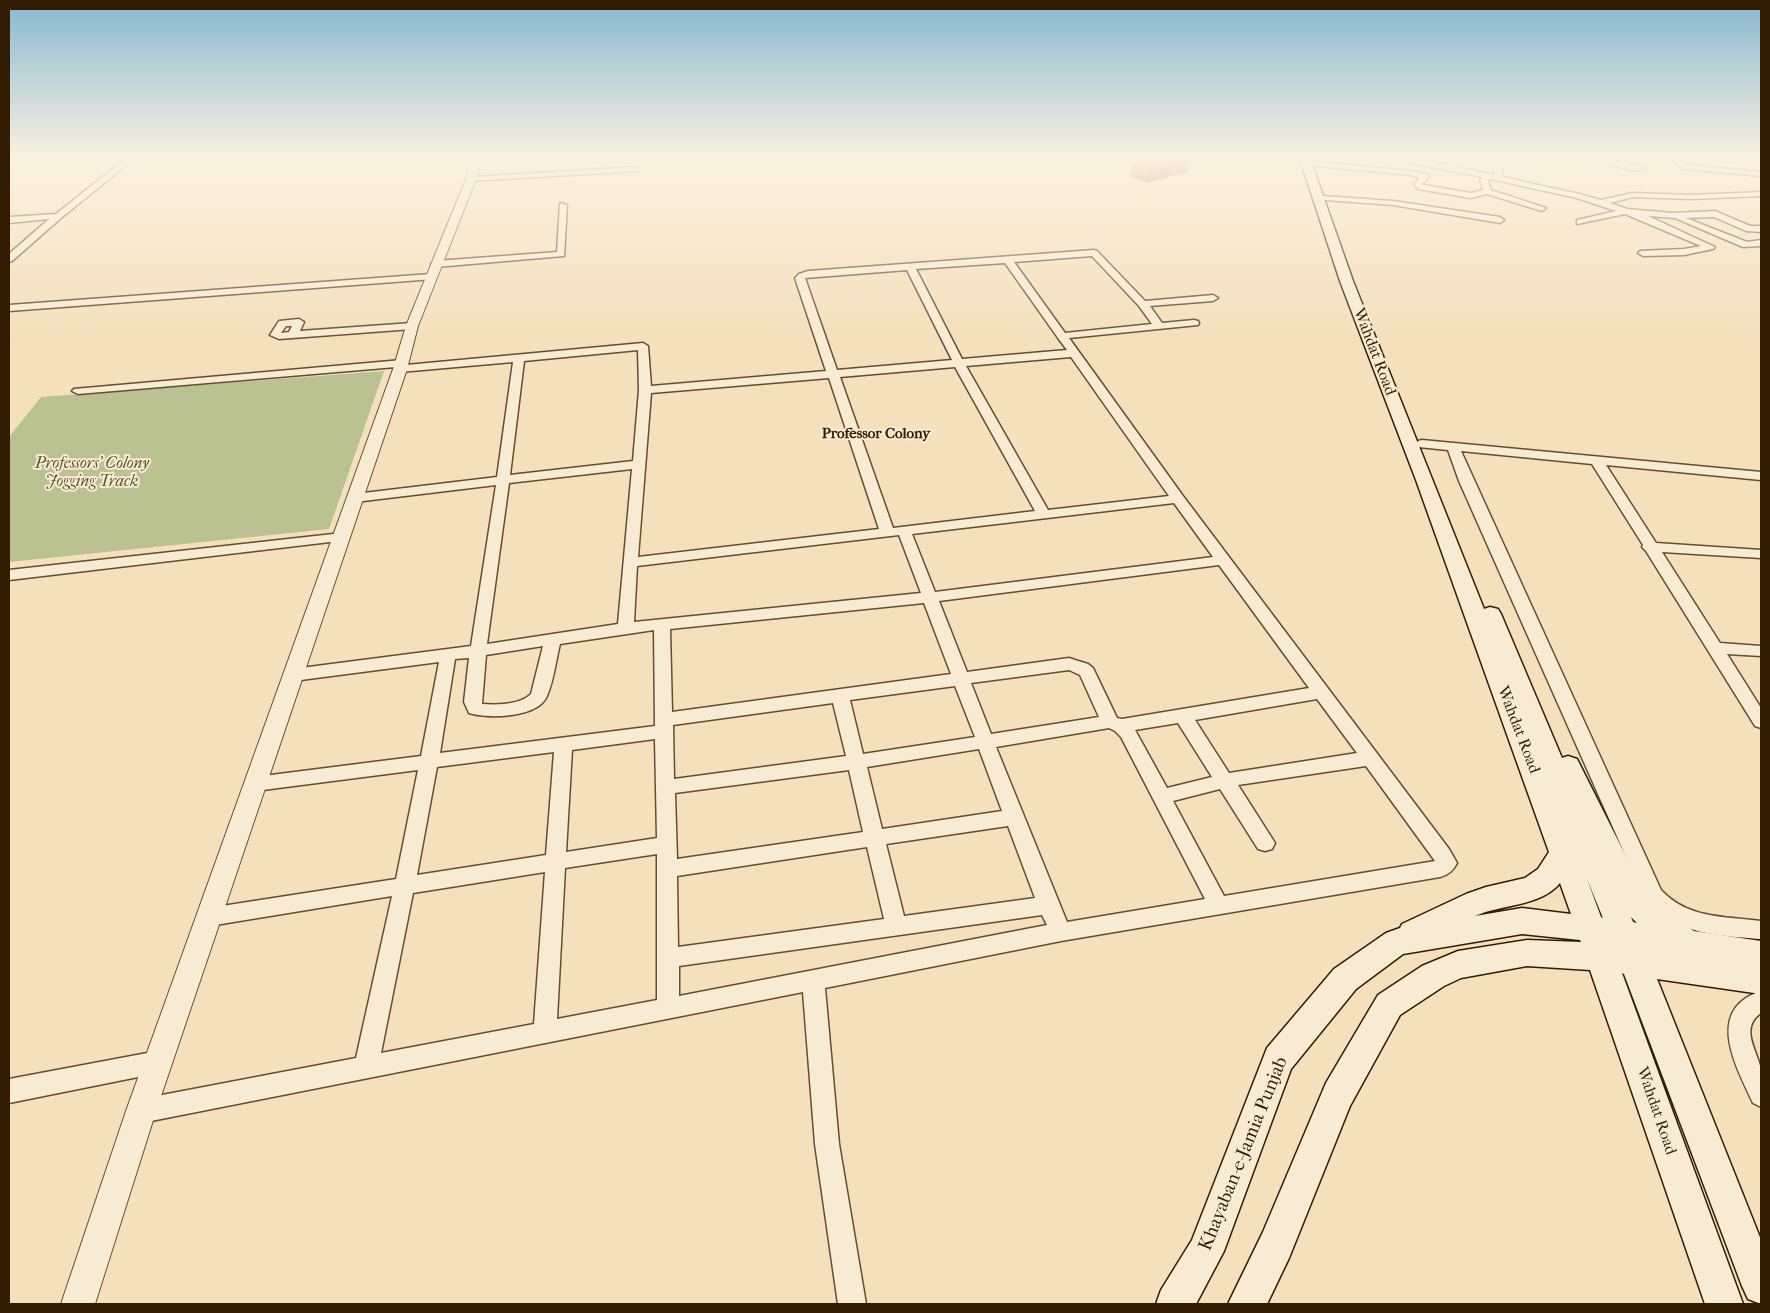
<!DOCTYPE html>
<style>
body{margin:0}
#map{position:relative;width:1770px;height:1313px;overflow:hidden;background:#f4e0bb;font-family:"IM FELL French Canon",serif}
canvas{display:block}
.frame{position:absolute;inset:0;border:10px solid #331d02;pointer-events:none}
</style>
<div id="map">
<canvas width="1770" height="1313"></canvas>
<div class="frame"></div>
</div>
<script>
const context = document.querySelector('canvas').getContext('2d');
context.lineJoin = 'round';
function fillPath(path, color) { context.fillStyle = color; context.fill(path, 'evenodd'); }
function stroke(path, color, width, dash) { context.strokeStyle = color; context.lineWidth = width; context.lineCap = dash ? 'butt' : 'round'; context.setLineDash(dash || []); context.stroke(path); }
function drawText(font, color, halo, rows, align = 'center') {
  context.font = font + ' "IM FELL French Canon",serif'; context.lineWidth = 4; context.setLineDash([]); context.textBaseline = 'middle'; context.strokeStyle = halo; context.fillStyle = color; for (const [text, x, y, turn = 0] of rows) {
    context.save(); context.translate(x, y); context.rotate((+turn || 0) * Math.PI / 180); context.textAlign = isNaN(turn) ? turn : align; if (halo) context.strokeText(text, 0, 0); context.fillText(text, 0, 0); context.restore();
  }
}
fillPath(new Path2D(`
 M384 371 329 529 9 562V437L41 397Z`), '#bbc291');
const minor = new Path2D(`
 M125 159H134L61 218 12 261 9 262V254L49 219 9 223V217L56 214Z
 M1391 159C1426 158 1461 168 1495 175L1494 169 1487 159H1495L1502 169 1503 177 1579 194 1601 200 1633 193 1692 195 1761 192V196L1692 199 1633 197 1610 203 1627 209 1673 213 1715 211 1750 226H1761V232L1746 231 1714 217 1686 218 1747 242 1761 240V246L1743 247 1675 218 1648 216 1715 247 1713 249 1684 255 1643 256 1638 253 1640 251 1684 249 1701 246 1625 214 1577 224V220L1616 211 1577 198 1490 179 1488 181 1491 190 1546 208 1542 211 1487 194 1471 198 1418 189 1414 184 1420 178 1411 175 1315 166 1311 164 1315 162 1412 171 1428 175 1429 177 1422 184 1424 185 1471 193 1483 190 1480 180 1482 177Z
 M1503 159H1524C1519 163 1508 163 1503 159Z
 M1600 159H1610L1645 168C1636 174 1609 165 1600 159Z
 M1670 159H1679L1686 165 1761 172V176L1684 169Z
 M636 167 640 169 639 171 471 181 467 179 471 177Z
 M1323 196 1393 201 1500 217 1504 220 1500 223 1393 205 1326 200H1323Z
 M560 203 567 205 564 256 436 267 431 264 436 261 557 252Z
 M1094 250 1097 251 1145 301 1213 295 1218 298 1213 301 1150 306 1162 323 1194 320 1198 321 1199 323 1198 325 1069 338 1183 496 1449 849 1457 863C1453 871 1448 875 1440 877L1061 941 825 988 839 1144 866 1304H838L815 1144 803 992 141 1123 132 1120 129 1111 132 1102 141 1099 356 1058 392 896 209 926 202 923 199 917 202 911 209 908 396 879 418 770 255 791 248 789 246 784 248 779 255 777 421 756 439 662 293 681 287 679 285 675 287 671 293 669 471 646 496 485 355 502 348 498 355 494 497 477 513 362 400 372 396 371 394 369 396 367 78 394 72 391 74 389 402 360 406 361 408 363 406 365 643 343 648 346 651 386 826 371 795 278 799 274 808 271ZM1092 256 1139 306 1152 324 1065 333 1014 262ZM1005 263 1058 338 1067 350 962 359 916 269ZM907 270 952 360 837 370 805 278ZM638 350 639 390 633 461 510 475 524 361ZM1071 357 1169 496 1048 510 966 366ZM955 367 1035 511 893 528 840 377ZM829 378 879 529 638 557 651 393ZM632 469 618 624 487 644 509 483ZM1174 503 1213 557 935 592 912 534ZM899 535 921 593 634 622 637 566ZM1219 565 1309 688 1122 719 1117 718 1093 668 1088 664 1075 660 1069 658 967 672 939 601ZM924 603 951 674 672 712 670 629ZM654 630 655 726 440 753 455 659 469 658 464 702 469 713C488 719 538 718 547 696 554 680 556 660 560 644ZM543 646 531 694C520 705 497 705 482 704L486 655ZM1069 670 1080 675 1099 717 991 734 971 683ZM955 686 975 737 863 754 850 700ZM1317 699 1357 753 1229 773 1195 720ZM833 703 846 756 674 779 673 725ZM1178 723 1212 777 1167 788 1135 730ZM1109 728 1115 731 1121 737 1205 899 1067 922 996 747ZM655 739 657 838 566 852 572 750ZM979 749 1002 811 882 829 867 767ZM554 752 546 855 417 875 437 767ZM1366 766 1435 861 1224 896 1173 801 1220 789 1258 849 1265 851 1272 849 1275 843 1238 785ZM849 770 863 832 677 859 675 793ZM1008 826 1035 898 904 916 886 844ZM867 847 884 919 678 947 677 876ZM657 854V1000L557 1019 565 868ZM545 872 534 1024 381 1053 413 893ZM1042 915 1047 925 679 996V966Z
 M431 274 436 277 434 279 9 311V305Z
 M299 319 304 322 300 331 412 323 417 326 412 329 279 339 270 335 279 321ZM286 326H292L289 332 281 333Z
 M1422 440 1761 472V480L1606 465 1656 543 1761 550V558L1662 552 1720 643 1761 646V656L1727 654 1761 708V728L1755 726 1646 551 1642 547 1643 545 1592 464 1461 451 1661 890C1688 919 1724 916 1761 921V939C1721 936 1675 934 1646 902L1459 481 1448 450 1418 447 1416 444 1418 441Z
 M342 533 347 534 349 537 347 540 9 580V570Z
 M1761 991V1013C1738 1029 1759 1052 1761 1071 1762 1083 1762 1096 1761 1107L1753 1103C1736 1066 1704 1010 1761 991Z
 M158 1051 166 1054 170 1062 166 1070 158 1073 9 1103V1079Z`);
const tertiary = new Path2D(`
 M472 159H482L476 179 418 326 407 369 156 1111 95 1304H61L126 1111 393 369 406 326 466 179Z`);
const secondary = new Path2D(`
 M1300 159H1310L1353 281 1484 609 1490 607 1498 609 1501 614 1562 758 1568 756 1577 759 1644 892 1664 911 1694 931 1761 941V994L1657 979 1761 1240V1304L1748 1299 1742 1286 1624 974 1622 973 1743 1304H1705L1590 970 1527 966 1461 978 1444 986 1400 1015 1350 1106 1289 1258 1267 1304H1228L1263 1232 1326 1083 1378 995 1422 966 1458 951 1527 940 1581 942 1580 940 1522 934 1403 954 1356 989 1291 1069 1224 1251 1196 1304H1156L1161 1290 1192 1240 1267 1048 1334 969 1386 933 1400 928 1402 924 1466 894 1486 887 1525 878 1538 869 1549 852 1416 480 1340 281ZM1587 879 1603 918 1601 917ZM1560 883 1571 914 1522 908 1475 916C1502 904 1540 907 1560 883ZM1631 917 1637 923 1633 922Z`);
stroke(minor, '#634e30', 3);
stroke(tertiary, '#634e30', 2);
stroke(secondary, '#331d02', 3);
fillPath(minor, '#f8ebd3');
fillPath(tertiary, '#f8ebd3');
fillPath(secondary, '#f8ebd3');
fillPath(new Path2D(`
 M1132 164 1187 172 1147 183 1130 177Z`), '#b47856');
fillPath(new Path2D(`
 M1190 159 1187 172 1147 183 1149 170Z`), '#926146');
const building = new Path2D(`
 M1153 159H1190L1149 170 1132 164Z`);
fillPath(building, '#d18b64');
stroke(building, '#926146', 1);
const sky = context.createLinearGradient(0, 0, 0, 343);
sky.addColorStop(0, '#89b8d1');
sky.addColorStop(0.46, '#faf1e0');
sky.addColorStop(1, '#faf1e000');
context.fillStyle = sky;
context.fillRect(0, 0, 1770, 343);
drawText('bold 15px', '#331d02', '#f8ebd3', [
 ["Professor Colony",876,434]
]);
drawText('16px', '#331d02', '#f8ebd3', [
 ["Wahdat Road",1374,352,69],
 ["Wahdat Road",1518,730,69],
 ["Wahdat Road",1656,1111,71]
]);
drawText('italic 16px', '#5c4f2d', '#f8ebd3', [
 ["Professors' Colony",92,464],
 ["Jogging Track",92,482]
]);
drawText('19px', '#331d02', '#f8ebd3', [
 ["Khayaban-e-Jamia Punjab",1244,1154,-68]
]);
</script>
